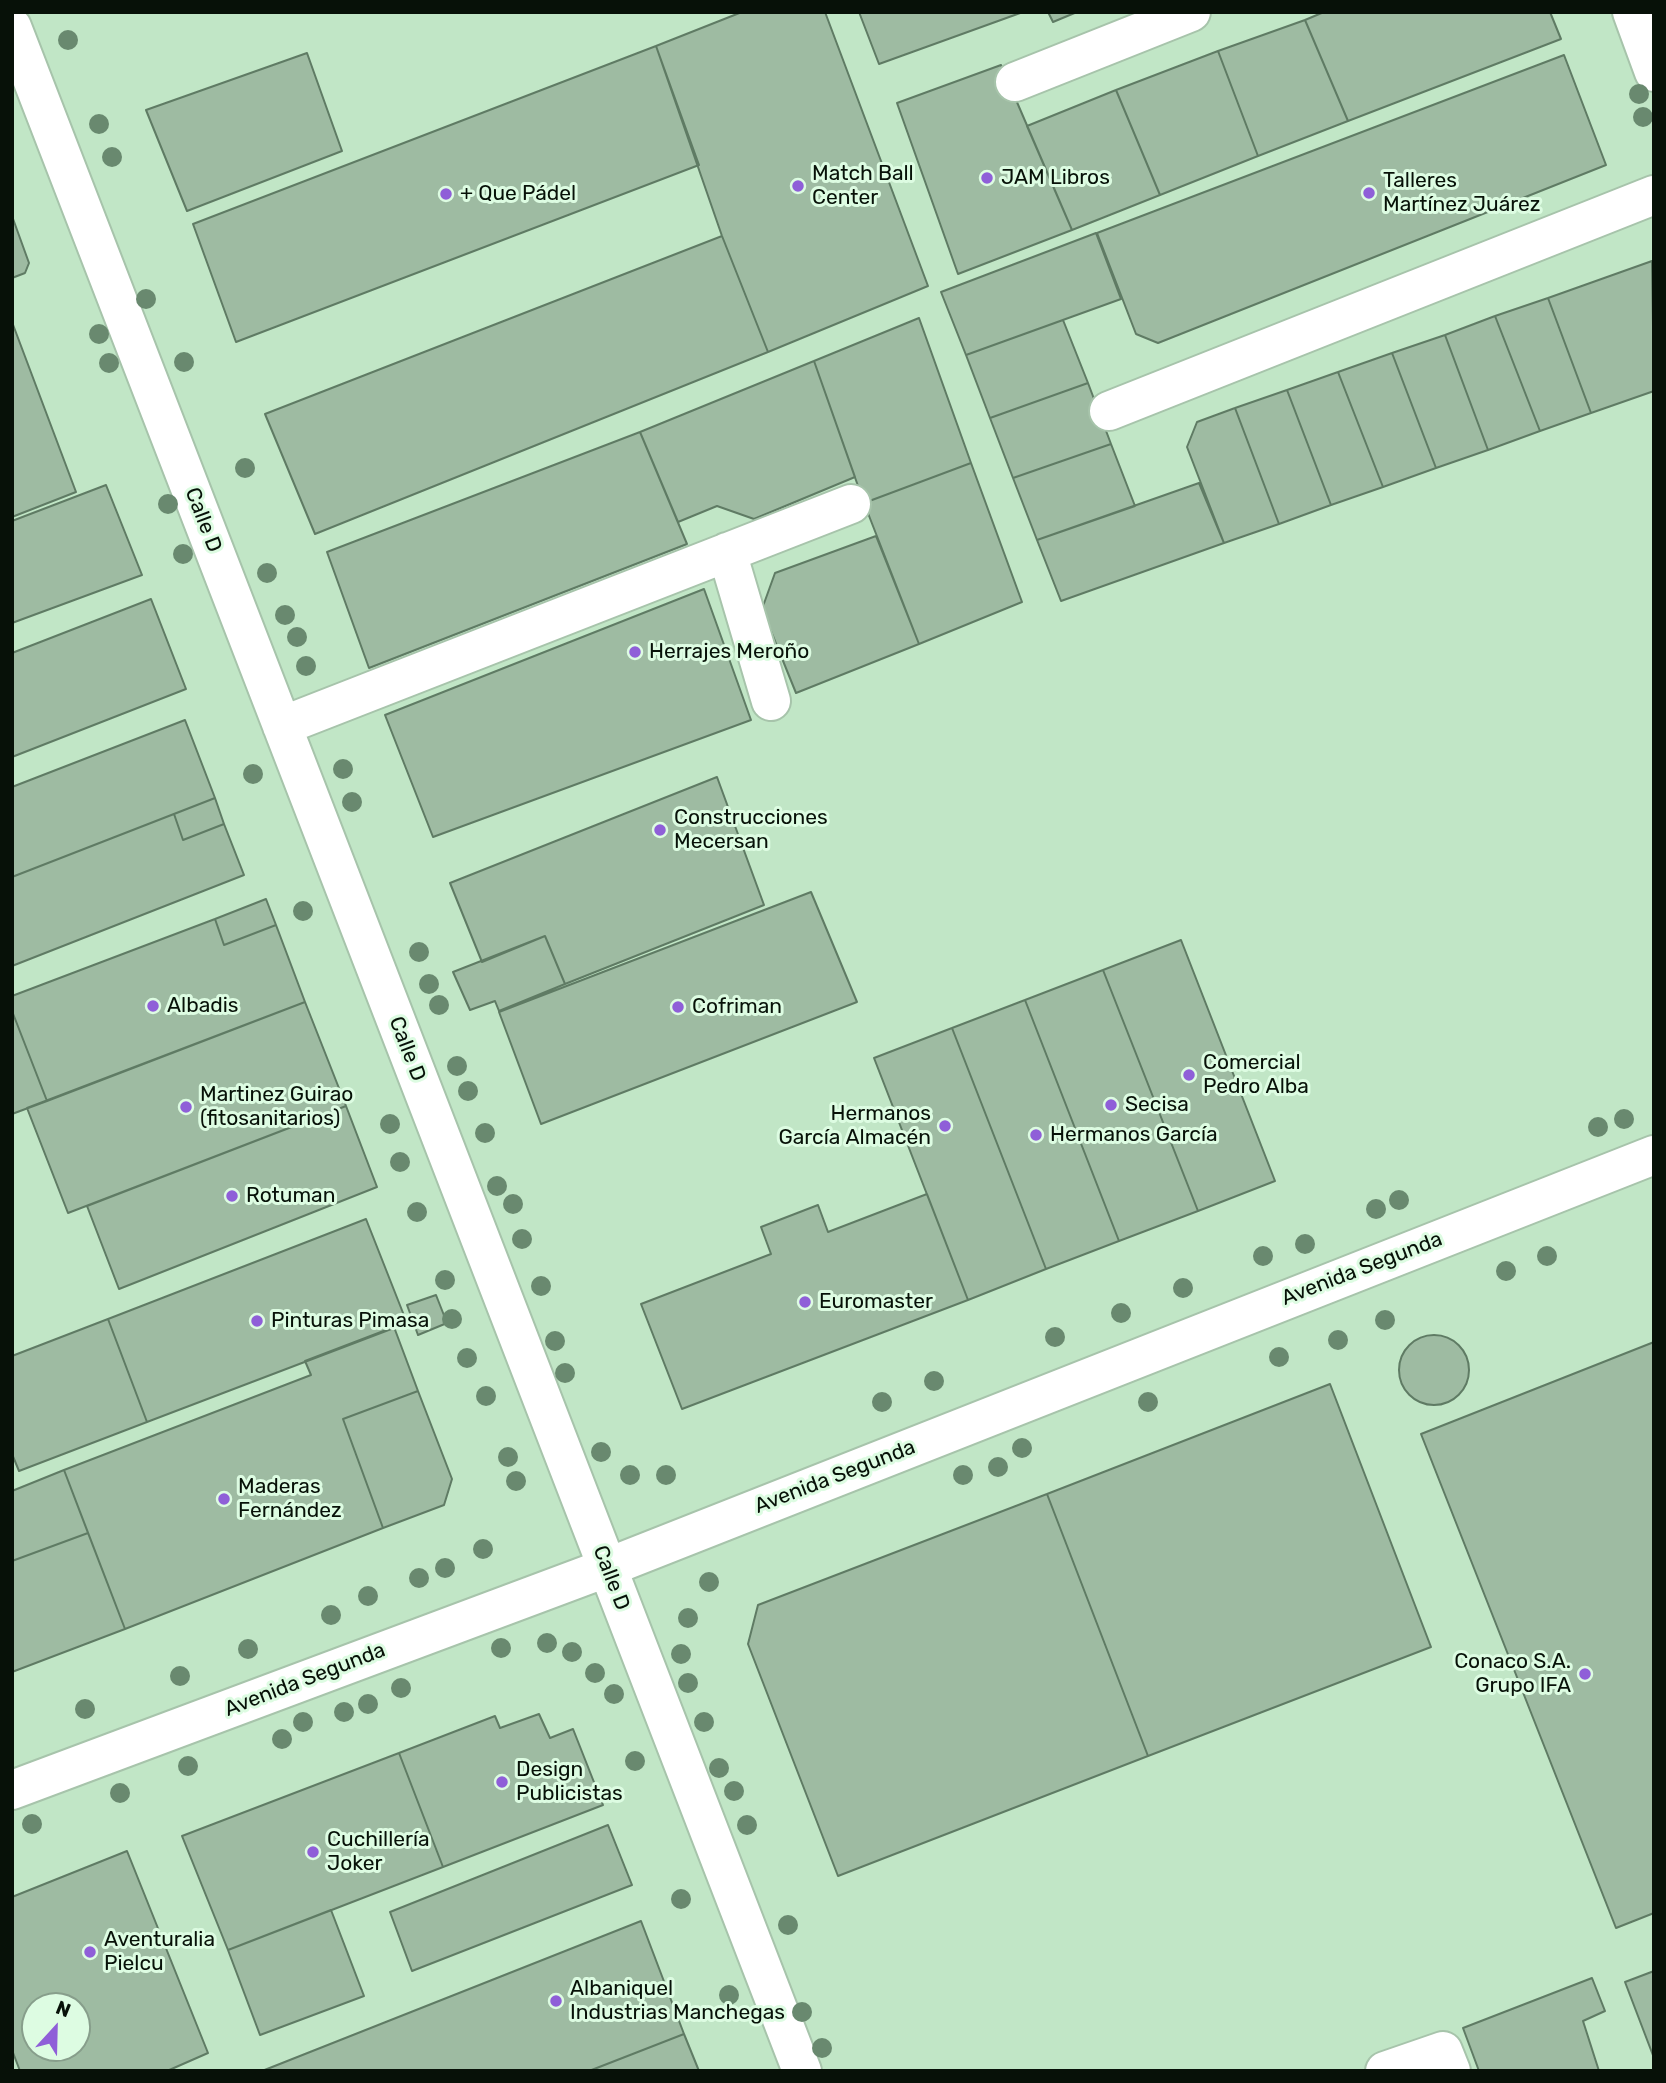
<!DOCTYPE html>
<meta charset="utf-8">
<style>
body{margin:0}
#map{position:relative;width:1666px;height:2083px;overflow:hidden;background:#d0efd5;font-family:Rubik,sans-serif}
canvas{display:block}
.frame{position:absolute;inset:0;border:14px solid #071108;pointer-events:none}
.north{position:absolute;left:21px;top:1992px;width:70px;height:70px;box-sizing:border-box;background:#ddfce2;border:2px solid #879e8b;border-radius:50%;rotate:22deg;font-size:19px;font-weight:700;line-height:28px;text-align:center;color:#071108}
.north::after{content:'';display:block;margin:auto;width:24px;height:32px;background:#8f5fd8;clip-path:polygon(50% 0,100% 100%,50% 72%,0 100%)}
</style>
<div id="map">
<canvas width="1666" height="2083"></canvas>
<div class="frame"></div>
<div class="north">N</div>
</div>
<script>
const context = document.querySelector('canvas').getContext('2d');
context.lineJoin = 'round';
function fillPath(path, color) { context.fillStyle = color; context.fill(path, 'evenodd'); }
function stroke(path, color, width, dash) { context.strokeStyle = color; context.lineWidth = width; context.lineCap = dash ? 'butt' : 'round'; context.setLineDash(dash || []); context.stroke(path); }
function drawText(font, color, halo, rows, align = 'center') {
  context.font = font + ' Rubik,sans-serif'; context.lineWidth = 6; context.setLineDash([]); context.textBaseline = 'middle'; context.strokeStyle = halo; context.fillStyle = color; for (const [text, x, y, turn = 0] of rows) {
    context.save(); context.translate(x, y); context.rotate((+turn || 0) * Math.PI / 180); context.textAlign = isNaN(turn) ? turn : align; if (halo) context.strokeText(text, 0, 0); context.fillText(text, 0, 0); context.restore();
  }
}
fillPath(new Path2D(`
 M12 12H1654V2071H12ZM35 2006H77V2048H35Z`), '#c1e6c6');
const building = new Path2D(`
 M742 12H825L928 286 768 352 722 236 656 46Z
 M859 12H1023L879 64Z
 M1048 12H1077L1053 22Z
 M1324 12H1550L1561 39 1348 121 1305 20Z
 M1305 20 1348 121 1258 156 1218 51Z
 M656 46 699 165 236 342 193 224Z
 M1218 51 1258 156 1160 195 1116 90Z
 M307 53 342 151 187 211 146 110Z
 M1564 55 1606 165 1158 343 1136 334 1097 233Z
 M1001 65 1072 230 958 274 897 103Z
 M1116 90 1160 195 1072 230 1027 126Z
 M12 216 29 263 25 273 12 278Z
 M1096 233 1121 299 966 355 941 292Z
 M722 236 768 352 315 534 265 414Z
 M1652 261 1654 391 1591 413 1548 298Z
 M1548 298 1591 413 1540 431 1495 316Z
 M1495 316 1540 431 1488 450 1445 335Z
 M919 318 971 463 864 503 814 361Z
 M1063 320 1088 383 990 418 966 355Z
 M12 322 76 492 12 517Z
 M1445 335 1488 450 1436 468 1392 353Z
 M1392 353 1436 468 1383 487 1338 372Z
 M814 361 855 477 754 519 717 506 678 522 640 432Z
 M1338 372 1383 487 1331 505 1287 390Z
 M1088 383 1111 444 1013 478 990 418Z
 M1287 390 1331 505 1279 524 1235 408Z
 M1235 408 1279 524 1224 543 1187 447 1197 422Z
 M640 432 687 544 369 668 327 552Z
 M1111 444 1135 506 1037 540 1013 478Z
 M971 463 1022 602 919 644 864 503Z
 M1199 483 1224 543 1061 601 1037 540Z
 M106 485 142 575 12 623V521Z
 M876 536 919 644 796 693 762 609 775 573Z
 M704 589 751 720 433 837 385 715Z
 M151 599 186 689 12 757V653Z
 M185 720 215 798 12 877V787Z
 M717 777 764 905 565 984 545 936 482 962 450 883Z
 M215 798 224 824 183 840 174 814Z
 M174 814 183 840 224 824 244 875 12 966V877Z
 M811 892 857 1002 541 1124 499 1012Z
 M266 899 276 925 224 945 215 919Z
 M215 919 224 945 276 925 305 1002 47 1101 12 1011V996Z
 M545 936 565 984 499 1011 495 1001 470 1010 453 972Z
 M1181 940 1275 1181 1198 1211 1103 970Z
 M1103 970 1198 1211 1119 1241 1025 1000Z
 M1025 1000 1119 1241 1046 1269 952 1028Z
 M305 1002 346 1106 68 1213 27 1108Z
 M12 1011 47 1101 12 1114Z
 M952 1028 1046 1269 968 1300 874 1058Z
 M346 1106 377 1187 119 1289 87 1206Z
 M927 1194 968 1300 682 1409 641 1304 771 1254 761 1227 818 1205 828 1232Z
 M366 1219 407 1323 147 1422 108 1319Z
 M436 1295 447 1323 418 1335 407 1305Z
 M108 1319 147 1422 19 1471 12 1454V1356Z
 M394 1327 418 1391 343 1419 383 1528 125 1629 64 1470 311 1375 305 1361Z
 M1399 1370a35 35 0 1 1 70 0a35 35 0 1 1-70 0Z
 M1654 1342V1913L1616 1928 1421 1434Z
 M1330 1384 1431 1647 1148 1756 1047 1494Z
 M418 1391 452 1479 444 1505 383 1528 343 1419Z
 M64 1470 88 1533 12 1561V1491Z
 M1047 1494 1148 1756 838 1876 748 1644 758 1605Z
 M88 1533 125 1629 12 1672V1561Z
 M539 1714 550 1738 573 1729 603 1805 443 1867 399 1753 495 1716 500 1728Z
 M399 1753 443 1867 228 1950 182 1836Z
 M608 1825 632 1885 412 1971 390 1912Z
 M127 1851 208 2053 167 2071H20L12 2050V1897ZM35 2006H77V2048H35Z
 M331 1910 364 1996 260 2035 228 1950Z
 M641 1921 684 2034 589 2071H262Z
 M1654 1971V2058L1625 1982Z
 M1592 1978 1605 2011 1583 2021 1599 2071H1479L1463 2028Z
 M684 2034 699 2071H589Z`);
fillPath(building, '#9ebba2');
stroke(building, '#5f7b64', 2);
const minor = new Path2D(`
 M1632 12 1654 72
 M12 27 802 2071
 M1015 82 1191 12
 M1109 411 1654 195
 M727 552 771 701
 M282 726 851 504
 M12 1790 606 1568 1654 1155
 M1385 2071 1443 2051 1451 2071`);
stroke(minor, '#a7c4ab', 42);
stroke(minor, '#fff', 38);
context.fillStyle = '#69896f';
for (const [x, y] of [
 [68,40],
 [1639,94],
 [1643,117],
 [99,124],
 [112,157],
 [146,299],
 [99,334],
 [184,362],
 [109,363],
 [245,468],
 [168,504],
 [183,554],
 [267,573],
 [285,615],
 [297,637],
 [306,666],
 [343,769],
 [253,774],
 [352,802],
 [303,911],
 [419,952],
 [429,984],
 [439,1005],
 [457,1066],
 [468,1091],
 [1624,1119],
 [390,1124],
 [1598,1127],
 [485,1133],
 [400,1162],
 [497,1186],
 [1399,1200],
 [513,1204],
 [1376,1209],
 [417,1212],
 [522,1239],
 [1305,1244],
 [1263,1256],
 [1547,1256],
 [1506,1271],
 [445,1280],
 [541,1286],
 [1183,1288],
 [1121,1313],
 [452,1319],
 [1385,1320],
 [1055,1337],
 [1338,1340],
 [555,1341],
 [1279,1357],
 [467,1358],
 [565,1373],
 [934,1381],
 [486,1396],
 [882,1402],
 [1148,1402],
 [1022,1448],
 [601,1452],
 [508,1457],
 [998,1467],
 [630,1475],
 [666,1475],
 [963,1475],
 [516,1481],
 [483,1549],
 [445,1568],
 [419,1578],
 [709,1582],
 [368,1596],
 [331,1615],
 [688,1618],
 [547,1643],
 [501,1648],
 [248,1649],
 [572,1652],
 [681,1654],
 [595,1673],
 [180,1676],
 [688,1683],
 [401,1688],
 [614,1694],
 [368,1704],
 [85,1709],
 [344,1712],
 [303,1722],
 [704,1722],
 [282,1739],
 [635,1761],
 [188,1766],
 [719,1768],
 [734,1791],
 [120,1793],
 [32,1824],
 [747,1825],
 [681,1899],
 [788,1925],
 [729,1995],
 [802,2012],
 [822,2048]
]) { context.beginPath(); context.arc(x, y, 10, 0, 2 * Math.PI); context.fill(); }
for (const [x, y, r, color] of [
 [987,178,7,"#8f5fd8"],
 [798,186,7,"#8f5fd8"],
 [1369,193,7,"#8f5fd8"],
 [446,194,7,"#8f5fd8"],
 [635,652,7,"#8f5fd8"],
 [660,830,7,"#8f5fd8"],
 [153,1006,7,"#8f5fd8"],
 [678,1007,7,"#8f5fd8"],
 [1189,1075,7,"#8f5fd8"],
 [1111,1105,7,"#8f5fd8"],
 [186,1107,7,"#8f5fd8"],
 [945,1126,7,"#8f5fd8"],
 [1036,1135,7,"#8f5fd8"],
 [232,1196,7,"#8f5fd8"],
 [805,1302,7,"#8f5fd8"],
 [257,1321,7,"#8f5fd8"],
 [224,1499,7,"#8f5fd8"],
 [1585,1674,7,"#8f5fd8"],
 [502,1782,7,"#8f5fd8"],
 [313,1852,7,"#8f5fd8"],
 [90,1952,7,"#8f5fd8"],
 [556,2001,7,"#8f5fd8"]
]) { const dot = new Path2D(); dot.arc(x, y, r, 0, 2 * Math.PI); context.fillStyle = color; context.fill(dot); stroke(dot, '#ddfce2', 2.5); }
drawText('21px', '#071108', '#ddfce2', [
 ["Match Ball",812,174],
 ["Center",812,198],
 ["JAM Libros",1001,178],
 ["Talleres",1383,181],
 ["Martínez Juárez",1383,205],
 ["+ Que Pádel",460,194],
 ["Herrajes Meroño",649,652],
 ["Construcciones",674,818],
 ["Mecersan",674,842],
 ["Albadis",167,1006],
 ["Cofriman",692,1007],
 ["Comercial",1203,1063],
 ["Pedro Alba",1203,1087],
 ["Martinez Guirao",200,1095],
 ["(fitosanitarios)",200,1119],
 ["Secisa",1125,1105],
 ["Hermanos",931,1114,"right"],
 ["García Almacén",931,1138,"right"],
 ["Hermanos García",1050,1135],
 ["Rotuman",246,1196],
 ["Euromaster",819,1302],
 ["Pinturas Pimasa",271,1321],
 ["Maderas",238,1487],
 ["Fernández",238,1511],
 ["Conaco S.A.",1571,1662,"right"],
 ["Grupo IFA",1571,1686,"right"],
 ["Design",516,1770],
 ["Publicistas",516,1794],
 ["Cuchillería",327,1840],
 ["Joker",327,1864],
 ["Aventuralia",104,1940],
 ["Pielcu",104,1964],
 ["Albaniquel",570,1989],
 ["Industrias Manchegas",570,2013]
], 'left');
drawText('21px', '#071108', '#ddfce2', [
 ["Calle D",203,520,69],
 ["Calle D",407,1049,69],
 ["Avenida Segunda",1362,1269,-21],
 ["Avenida Segunda",835,1477,-21],
 ["Calle D",611,1578,69],
 ["Avenida Segunda",305,1680,-21]
]);
</script>
